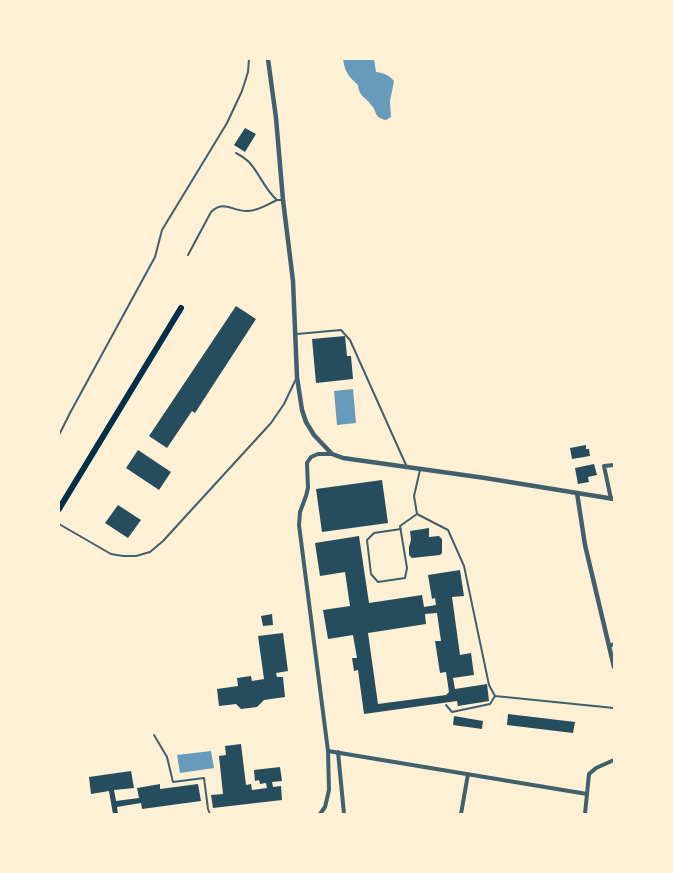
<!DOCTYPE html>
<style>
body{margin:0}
#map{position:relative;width:673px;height:873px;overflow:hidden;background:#fdf0d5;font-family:"Noto Sans",sans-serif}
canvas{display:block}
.frame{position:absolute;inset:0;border:60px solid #fdf0d5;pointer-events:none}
</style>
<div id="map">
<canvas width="673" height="873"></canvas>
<div class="frame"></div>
</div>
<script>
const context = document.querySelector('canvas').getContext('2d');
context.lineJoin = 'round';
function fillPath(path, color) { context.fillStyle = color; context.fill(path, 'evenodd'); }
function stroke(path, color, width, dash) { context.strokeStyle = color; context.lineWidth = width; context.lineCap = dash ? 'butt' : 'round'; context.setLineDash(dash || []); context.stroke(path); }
fillPath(new Path2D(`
 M343 59H374L376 72C384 73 389 75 394 81L390 101 391 117 386 120C373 117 378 113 372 106 366 97 359 97 358 85 348 76 345 72 343 59Z
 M353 389 356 423 337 425 334 391Z
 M211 751 214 768 180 773 177 755Z`), '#669bbc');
fillPath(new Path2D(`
 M245 128 256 134 245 152 234 145Z
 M236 306 256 319 195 413 192 411 167 448 149 436Z
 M345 336 347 356H351L353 379 316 383 312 339Z
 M586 445V449H589L590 456 572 459 570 448Z
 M138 450 171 472 159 490 126 468Z
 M594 464 597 475 588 477 589 482 578 484 575 468Z
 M382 480 388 523 322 532 316 489Z
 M118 505 141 520 128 538 105 523Z
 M429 528V537L439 536 442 539V553L440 555 412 558 409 555V547L411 540 410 531Z
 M359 536 369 603 422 595 424 607 436 605 435 598 432 599 428 575 460 570 464 596 452 597 460 655 471 653 474 675 453 678 455 689 487 684 489 701 458 706 457 701 364 714 358 670 354 671 352 658H357L353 635 328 639 323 610 350 606 345 572 320 576 315 543ZM437 613 441 641H435L440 673 446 672 449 692 446 695 378 704 368 633 426 624 425 614Z
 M272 614 273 625 263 626 261 616Z
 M283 633 288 671 276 673 277 677H283L285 697 264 700 257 707 241 709 236 704 219 706 217 689 238 686 237 678 251 676 252 681 264 679 258 636Z
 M508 714 575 722 573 733 507 725Z
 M454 716 483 721 482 729 453 725Z
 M241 744 246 785 251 784 252 790 267 788 266 783 260 784 259 780 255 781 254 770 280 767 282 781 272 782 273 787 281 786 282 800 213 808 211 795 223 794 219 756 226 755 225 746Z
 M131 771 134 788 114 790 116 801 139 798 137 788 160 784V789L198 784 201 801 142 809 141 803 117 807 118 814H113L109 791 91 794 89 777Z`), '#264d5e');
stroke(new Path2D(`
 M236 153C240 155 245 158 249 162 260 174 265 190 277 200
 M188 255 211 212C224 199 233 212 248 211 258 211 268 204 277 200H281
 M297 334 341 330 350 340 406 465
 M59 435 70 413 155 257 162 230 227 123 242 91 248 72 249 59
 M420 470 414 496 417 514 448 530 464 566 489 685 495 696 614 708
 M59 524 111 554 123 556H136L150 552 163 541 271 423 284 404 296 379
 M401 529 374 533 367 540 371 574 378 582 405 578 407 568 400 526 417 514
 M446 705 452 712 490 704 495 696
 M154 735 167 757 173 782 204 778 208 809 210 814`), '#3f606c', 2);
stroke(new Path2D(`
 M611 499 604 466 614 465
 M609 646 614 644
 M328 751 587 794 589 774 596 768 614 760
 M338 752 344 814
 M320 814 325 807 329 790 328 751 299 525 300 512 306 496 308 488 307 463 311 457 318 454H332
 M461 814 468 774
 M585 814 587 794`), '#3f606c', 4);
stroke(new Path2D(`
 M268 59 276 118 283 200 293 281 297 377 302 410 306 422 314 435 332 454 343 458 485 478 614 499
 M577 493 585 545 614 667`), '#3f606c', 4.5);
stroke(new Path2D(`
 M59 509 181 308`), '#003049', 6);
</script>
